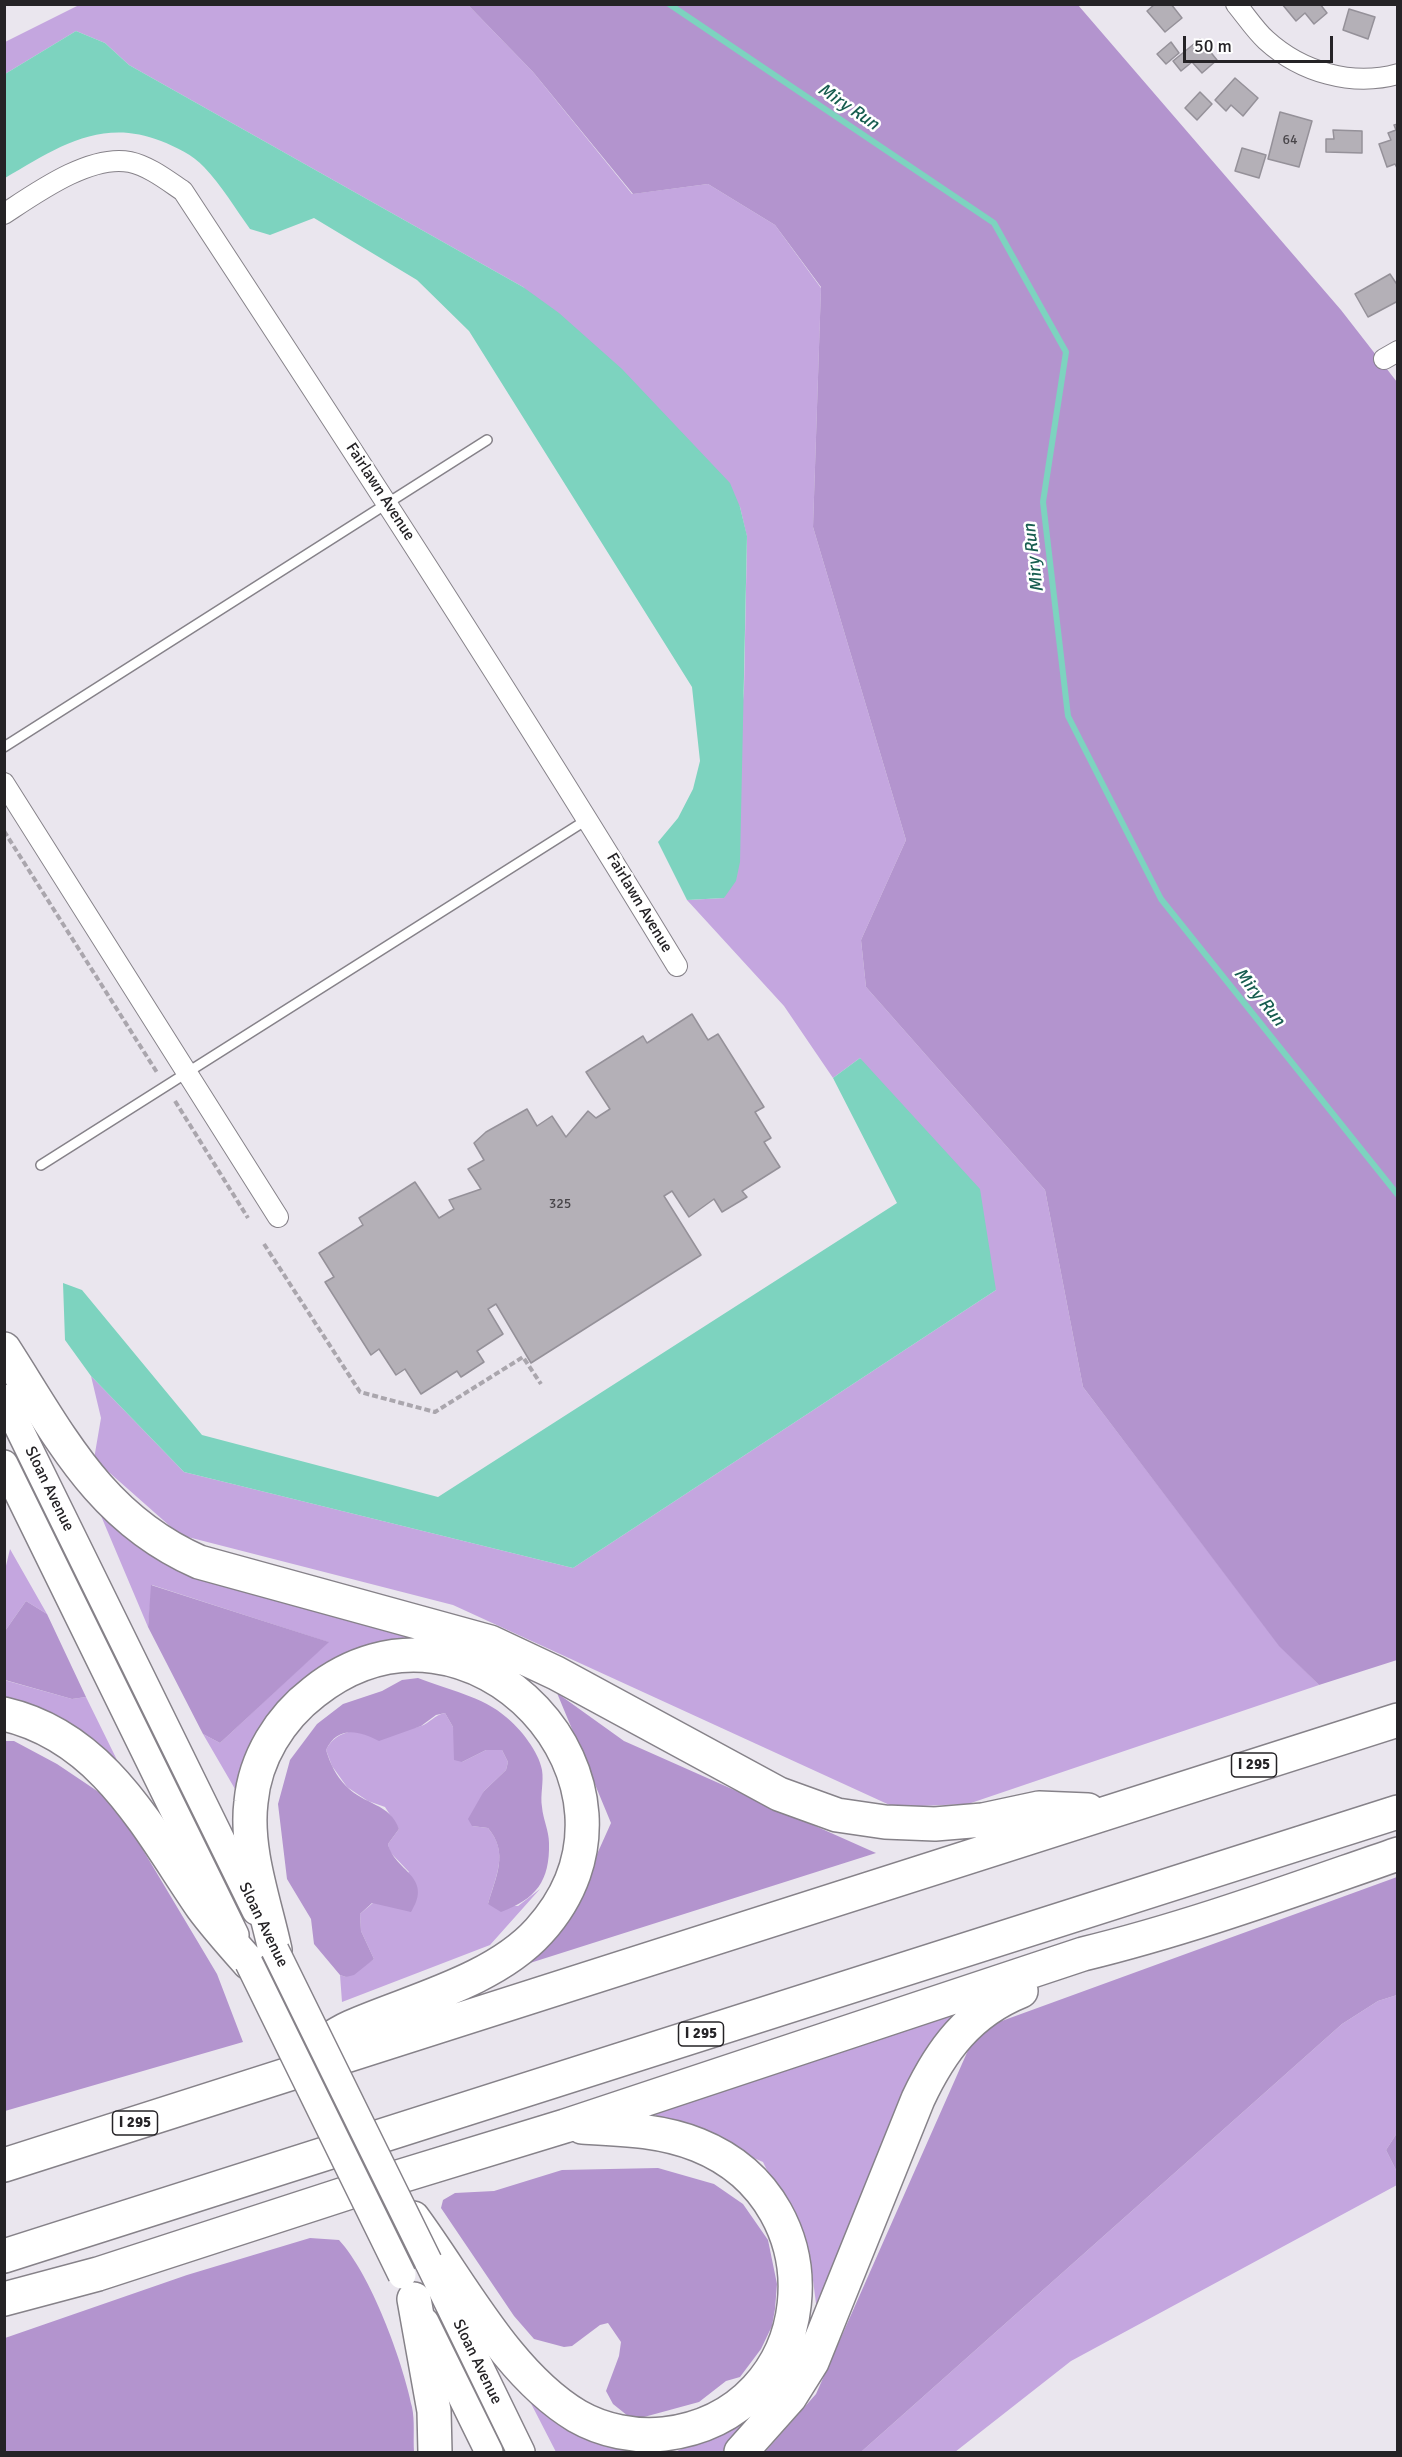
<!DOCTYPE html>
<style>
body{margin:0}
#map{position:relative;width:1402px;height:2457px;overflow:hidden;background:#eae6ee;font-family:Signika,sans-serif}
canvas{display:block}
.frame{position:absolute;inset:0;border:6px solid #252326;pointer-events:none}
.scale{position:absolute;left:1183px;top:36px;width:150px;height:27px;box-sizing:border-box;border:3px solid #252326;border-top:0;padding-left:8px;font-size:18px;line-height:21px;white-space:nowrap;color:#252326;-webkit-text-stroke:4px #fff;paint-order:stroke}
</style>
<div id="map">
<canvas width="1402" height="2457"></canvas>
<div class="frame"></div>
<div class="scale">50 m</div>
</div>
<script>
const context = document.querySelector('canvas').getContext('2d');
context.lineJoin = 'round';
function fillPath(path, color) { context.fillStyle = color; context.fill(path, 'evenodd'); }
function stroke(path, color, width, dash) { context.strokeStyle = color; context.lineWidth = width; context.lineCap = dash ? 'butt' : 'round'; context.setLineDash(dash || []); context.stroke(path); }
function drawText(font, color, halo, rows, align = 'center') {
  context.font = font + ' Signika,sans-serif'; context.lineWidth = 5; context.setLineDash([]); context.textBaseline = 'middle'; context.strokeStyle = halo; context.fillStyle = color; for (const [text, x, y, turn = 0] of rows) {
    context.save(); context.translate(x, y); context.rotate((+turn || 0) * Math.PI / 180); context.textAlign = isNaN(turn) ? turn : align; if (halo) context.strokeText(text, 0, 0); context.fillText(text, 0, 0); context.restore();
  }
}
fillPath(new Path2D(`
 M79 5H468L533 72 632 194 708 184 775 225 821 288 813 527 906 840 861 940 866 987 1045 1190 1083 1387 1279 1645 1319 1685 968 1804 894 1807 453 1605 180 1535 94 1459 101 1418 91 1376 184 1472 573 1568 996 1290 860 1058 833 1078 784 1006 687 900 724 898 744 690 747 537 740 507 523 287 129 65 105 43 76 31 5 74V42Z
 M96 1504 414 1638 322 1672 263 1728 235 1789 203 1734 220 1743 328 1642 152 1585 148 1627Z
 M10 1549 47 1614 26 1601 5 1631V1570Z
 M4 1680 72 1699 86 1697 117 1760 34 1711 5 1706Z
 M445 1713 453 1727 462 1762 486 1750H502L508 1762 506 1770 484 1791 472 1826 488 1828C509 1853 496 1875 488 1904L518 1906 540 1889 490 1945 342 2002 340 1975 346 1977 374 1959 361 1931 360 1914 409 1872 390 1852 388 1844 399 1829 385 1807 368 1801 347 1787 332 1766 326 1750C342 1717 392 1736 421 1726 430 1723 434 1715 445 1713Z
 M1397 1995V2133L1386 2150 1397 2172V2185L1071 2361 955 2452H861L1342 2024 1378 2001Z
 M955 2010 954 2017 817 2311 810 2257 763 2162 651 2113Z
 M521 2384 591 2440 677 2451 735 2424 748 2427 722 2452H556Z`), '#c4a6df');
fillPath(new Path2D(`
 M468 5H1078L1341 310 1397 382V1660L1319 1685 1279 1646 1083 1387 1045 1190 866 987 861 940 906 840 813 527 821 287 775 225 708 184 633 194 533 72Z
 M151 1585 329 1642 220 1743 203 1734 148 1627Z
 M26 1601 47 1614 86 1697 72 1699 5 1680V1631Z
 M418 1678C446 1689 484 1697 506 1717 520 1728 539 1752 542 1770 544 1782 540 1795 542 1807 543 1819 549 1831 549 1843 550 1881 536 1899 501 1912L488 1904C496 1876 509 1853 488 1828L472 1826 468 1819 484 1791 506 1770 508 1762 502 1750H486L462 1762 454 1760 453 1727 445 1713 436 1715 421 1726 379 1741C359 1731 338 1725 326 1750 330 1763 336 1776 346 1786 364 1805 390 1803 399 1829L388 1844C394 1871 434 1876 411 1912L372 1903 360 1914 361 1931 374 1959 354 1975 346 1977 340 1975 314 1944 311 1919 287 1879 278 1804 290 1760 317 1724 343 1704 382 1691 402 1680Z
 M557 1693 624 1741 876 1853 530 1963 567 1921 611 1823Z
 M4 1741H14L57 1764 115 1803 217 1974 243 2042 5 2111Z
 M1397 1877V1995L1378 2001 1342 2024 861 2452H765L816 2394 977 2030Z
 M1397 2133V2172L1386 2150Z
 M658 2168 714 2184 743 2204 768 2240 777 2284 775 2309 772 2326 761 2349 740 2377 726 2381 699 2402 633 2420 613 2404 606 2391 619 2356 621 2342 608 2323 600 2325 572 2346 564 2347 534 2339 514 2316 441 2208 443 2200 455 2193 494 2191 562 2170Z
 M310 2238 339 2240C371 2275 402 2359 412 2407 415 2421 413 2438 414 2452H5V2338L187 2275Z`), '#b394ce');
fillPath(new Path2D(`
 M76 31 105 43 129 65 523 287 559 313 622 369 730 483 740 507 747 536 740 862 736 881 724 898 687 900 658 842 678 818 693 789 700 761 692 687 469 331 417 280 314 218 270 235 250 229C235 208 222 186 204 167 193 155 176 147 161 141 101 117 56 148 5 178V74Z
 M860 1058 980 1189 996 1290 573 1568 184 1472 91 1376 65 1340 63 1283 82 1290 202 1435 438 1497 897 1203 833 1078Z`), '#7dd3bf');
stroke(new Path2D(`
 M669 4 994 223 1066 352 1043 502 1068 716 1161 899 1398 1195`), '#7dd3bf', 6);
const building = new Path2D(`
 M1155 4H1171L1182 18 1165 32 1147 11Z
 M1282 4H1320L1327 13 1314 24 1305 13 1296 21Z
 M1349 9 1375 17 1368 39 1343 30Z
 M1200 39 1217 60 1202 73 1192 62 1181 71 1173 61Z
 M1171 42 1179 53 1166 64 1157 54Z
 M1235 78 1258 98 1243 116 1231 105 1226 111 1215 100Z
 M1200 92 1212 104 1197 120 1185 108Z
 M1280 112 1312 121 1299 167 1268 159Z
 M1398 124V170L1395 164 1387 167 1379 144 1391 140 1388 133 1396 130 1394 125Z
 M1333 130 1362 131V153L1326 152V139H1334Z
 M1242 148 1266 155 1259 178 1235 171Z
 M1390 274 1398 286V301L1368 317 1355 294Z
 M692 1014 708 1040 718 1034 764 1107 755 1112 771 1138 764 1142 780 1167 742 1191 747 1197 722 1212 714 1199 689 1217 672 1191 664 1196 701 1255 531 1363 496 1304 488 1309 503 1334 477 1351 484 1362 461 1377 457 1371 421 1394 405 1369 396 1375 379 1349 371 1355 325 1282 334 1277 319 1253 363 1225 359 1218 415 1182 439 1218 454 1209 449 1200 481 1189 468 1169 484 1160 474 1143 486 1132 527 1109 537 1126 552 1116 566 1137 588 1111 596 1118 610 1109 586 1072 643 1036 647 1043Z`);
fillPath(building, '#b4b0b7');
stroke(building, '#959199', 1.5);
const service = new Path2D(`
 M4 747 487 440
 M41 1165 588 819`);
const minor = new Path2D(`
 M1236 4C1246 16 1255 30 1266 40 1301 72 1352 87 1398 74
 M4 214C36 193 90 154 130 162 149 166 168 181 183 191 351 447 518 704 677 966
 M1384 359 1398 351
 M4 783 278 1217`);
const secondary = new Path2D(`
 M4 1398 256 1911
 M4 1464 235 1935
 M428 2261 521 2452
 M425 2322 489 2452`);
const motorway = new Path2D(`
 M4 1349C60 1436 99 1518 199 1562L490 1642 556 1673 779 1794 837 1815 885 1822 935 1824 983 1820 1039 1808 1088 1810
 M4 1714C104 1737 149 1830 202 1907 216 1926 233 1945 249 1963
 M275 1950C265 1903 245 1850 251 1802 255 1758 280 1718 314 1692 470 1568 672 1784 539 1931 494 1981 410 2001 351 2027 335 2034 321 2045 306 2054
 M4 2165 1398 1720
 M413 2218C461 2283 507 2374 577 2416 603 2431 635 2437 664 2434 822 2415 842 2203 698 2145 661 2130 621 2129 582 2127
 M4 2256 1398 1812
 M4 2299 98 2274 375 2184 565 2126 1083 1954C1190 1928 1293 1890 1398 1854
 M414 2299 434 2411 435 2452
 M741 2452 790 2397 812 2362 918 2099C941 2050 969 2012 1021 1991`);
stroke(service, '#868289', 12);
stroke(minor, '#868289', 22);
stroke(secondary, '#868289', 30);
stroke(motorway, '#868289', 36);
stroke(new Path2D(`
 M4 831 158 1074
 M175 1101 248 1218
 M264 1244 360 1392 435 1412 523 1357 541 1384`), '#aaa6ad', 4, [6, 3]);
stroke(service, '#fff', 9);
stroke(minor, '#fff', 20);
stroke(secondary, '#fff', 27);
stroke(motorway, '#fff', 33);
const secondaryBridge = new Path2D(`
 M275 1950 428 2261
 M249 1963 402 2275`);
stroke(secondaryBridge, '#868289', 30, []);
stroke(secondaryBridge, '#fff', 27);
drawText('14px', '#49464a', null, [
 ["64",1290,140],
 ["325",560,1204]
]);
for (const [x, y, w] of [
 [1254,1765,45],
 [701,2034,45],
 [135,2123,45]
]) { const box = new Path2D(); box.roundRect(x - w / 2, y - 12, w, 24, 4.5); context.fillStyle = '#fff'; context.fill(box); stroke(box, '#252326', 1.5); }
drawText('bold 15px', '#252326', null, [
 ["I 295",1254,1765],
 ["I 295",701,2034],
 ["I 295",135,2123]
]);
drawText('16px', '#252326', '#fff', [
 ["Fairlawn Avenue",380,492,57],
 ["Fairlawn Avenue",639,903,59],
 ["Sloan Avenue",49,1489,64],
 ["Sloan Avenue",263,1925,64],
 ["Sloan Avenue",477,2362,64]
]);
drawText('italic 18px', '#175d50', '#fff', [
 ["Miry Run",848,107,34],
 ["Miry Run",1034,558,-97],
 ["Miry Run",1259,997,51]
]);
</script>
